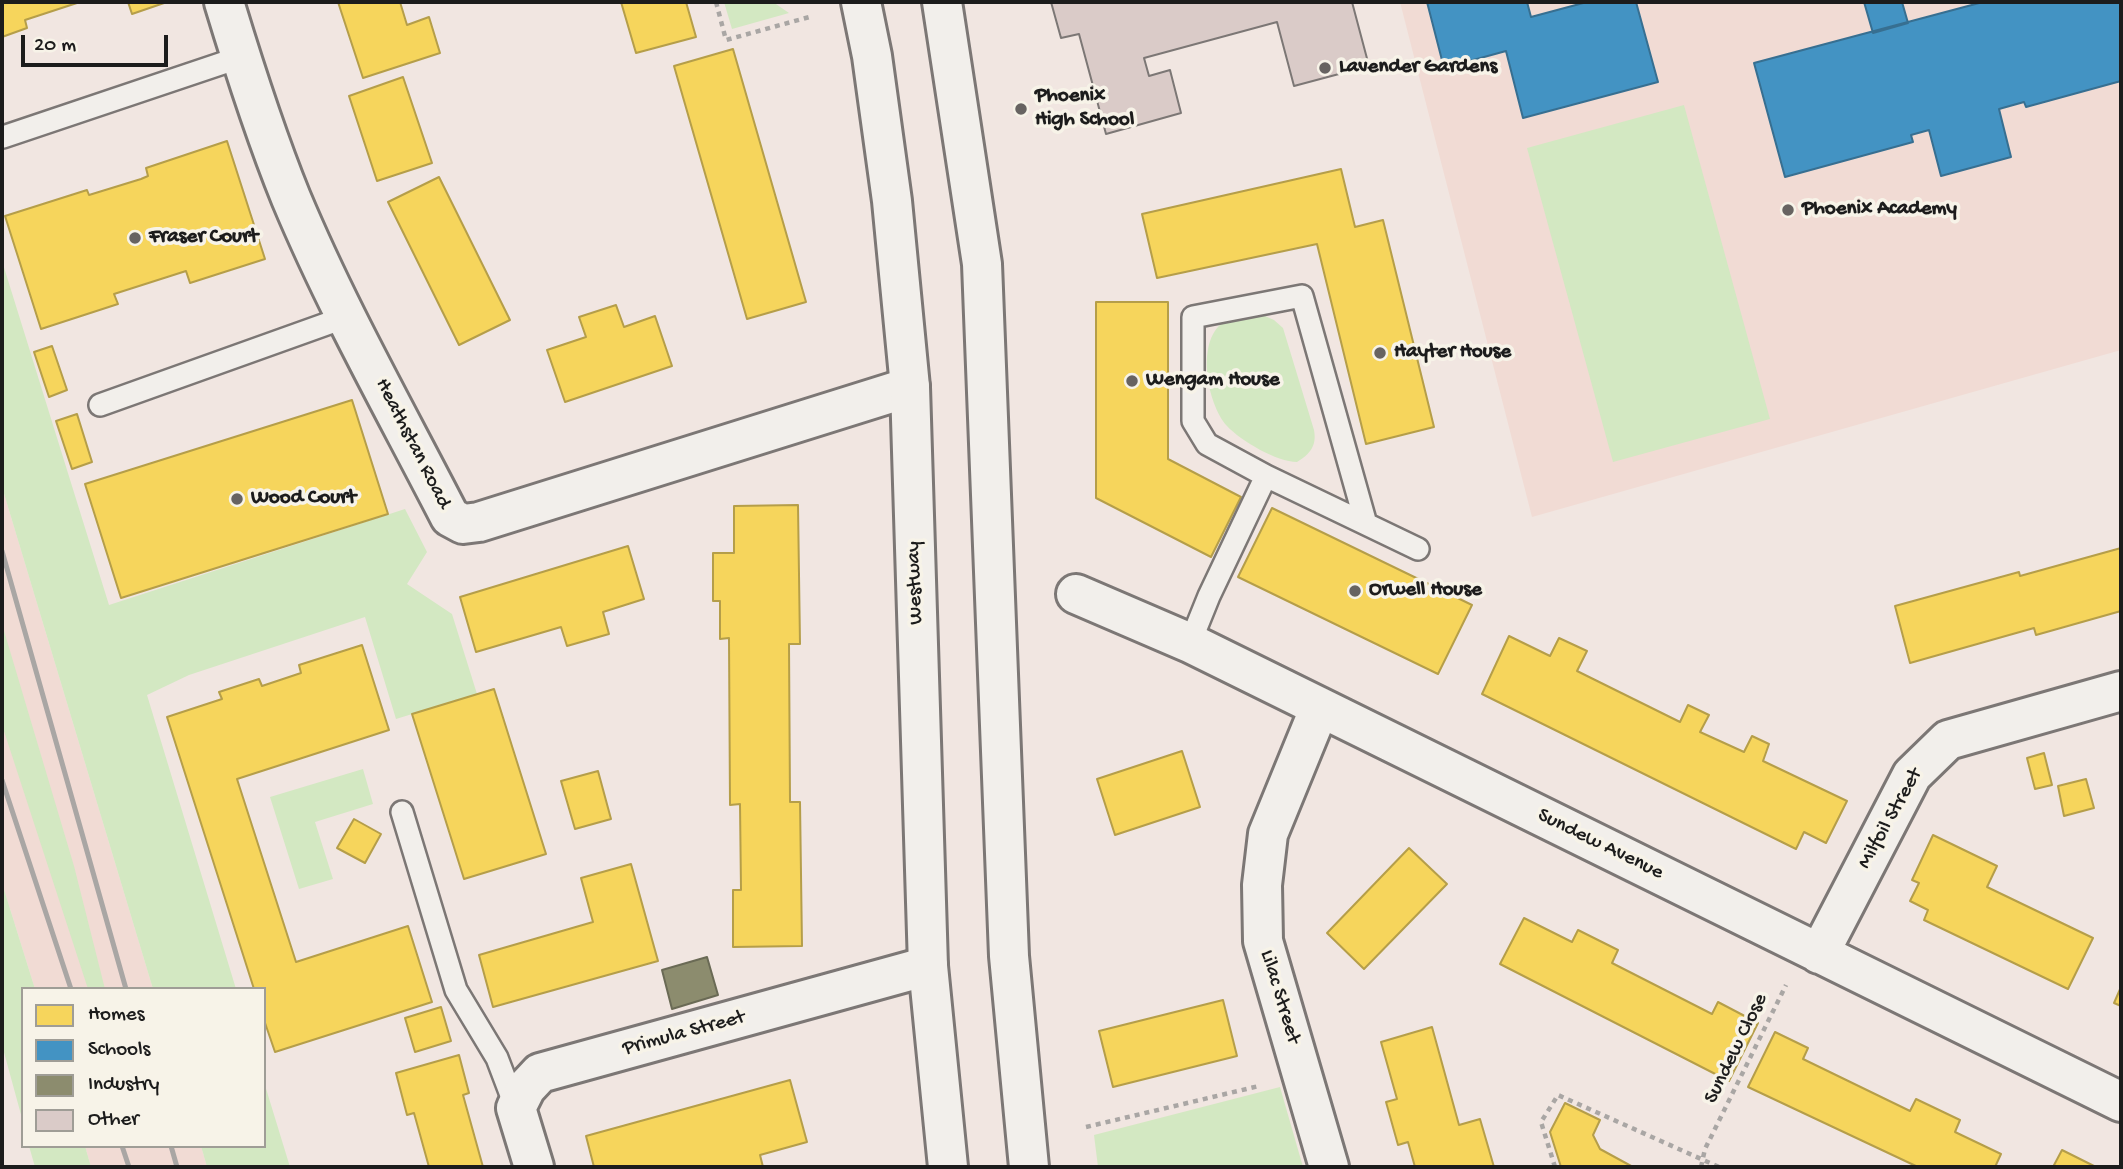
<!DOCTYPE html>
<style>
body{margin:0}
#map{position:relative;width:2123px;height:1169px;overflow:hidden;background:#f1e6e1;font-family:"Gochi Hand",sans-serif}
canvas{display:block}
.frame{position:absolute;inset:0;border:4px solid #1c1c1c;pointer-events:none}
.legend{position:absolute;left:21px;top:987px;width:245px;height:161px;box-sizing:border-box;background:#f7f3e8;border:2px solid #9f9d96;margin:0;padding:9px 12px;list-style:none;font-size:21px;color:#1c1c1c}
.legend li{display:flex;align-items:center;gap:14px;height:35px}
.legend b{width:35px;border:2px solid #9f9d96}
.scale{position:absolute;left:21px;top:35px;width:147px;height:32px;box-sizing:border-box;border:4px solid #1c1c1c;border-top:0;padding-left:9px;font-size:21px;line-height:24px;white-space:nowrap;color:#1c1c1c;-webkit-text-stroke:5px #f7f3e8;paint-order:stroke}
</style>
<div id="map">
<canvas width="2123" height="1169"></canvas>
<div class="frame"></div>
<ul class="legend">
<li><b style="height:19px;background:#f6d55c"></b>Homes</li>
<li><b style="height:19px;background:#4393c3"></b>Schools</li>
<li><b style="height:19px;background:#8c8c6e"></b>Industry</li>
<li><b style="height:19px;background:#dacbc8"></b>Other</li>
</ul>
<div class="scale">20 m</div>
</div>
<script>
const context = document.querySelector('canvas').getContext('2d');
context.lineJoin = 'round';
function fillPath(path, color) { context.fillStyle = color; context.fill(path, 'evenodd'); }
function stroke(path, color, width, dash) { context.strokeStyle = color; context.lineWidth = width; context.lineCap = dash ? 'butt' : 'round'; context.setLineDash(dash || []); context.stroke(path); }
function drawText(font, color, halo, rows, align = 'center') {
  context.font = font + ' "Gochi Hand",sans-serif'; context.lineWidth = 7; context.setLineDash([]); context.textBaseline = 'middle'; context.strokeStyle = halo; context.fillStyle = color; for (const [text, x, y, turn = 0] of rows) {
    context.save(); context.translate(x, y); context.rotate((+turn || 0) * Math.PI / 180); context.textAlign = isNaN(turn) ? turn : align; if (halo) context.strokeText(text, 0, 0); context.fillText(text, 0, 0); context.restore();
  }
}
fillPath(new Path2D(`
 M1400 2H2121V350L1532 517Z
 M2 487 153 989H35L2 883Z
 M85 1146H201L207 1167H91Z`), '#f1dbd4');
fillPath(new Path2D(`
 M724 2H773L789 13 732 29Z
 M1684 105 1770 419 1613 462 1527 148Z
 M2 261 109 605 405 509 427 552 407 584 452 614 477 694 396 719 365 617 189 675 147 695 236 989H153L2 487Z
 M1258 313 1274 320 1283 328 1314 430C1317 446 1310 454 1297 462 1277 462 1241 441 1227 426 1207 404 1194 337 1227 320 1235 315 1248 315 1258 313Z
 M2 624 74 866 105 989H88L2 725Z
 M363 769 373 804 315 822 333 879 299 889 270 797Z
 M2 883 35 989H23V1122L2 1045Z
 M264 1082 290 1167H207L201 1146H264Z
 M1280 1087 1303 1167H1098L1094 1135Z
 M29 1146H85L91 1167H35Z`), '#d3e8c2');
const homes = new Path2D(`
 M2 2H80L25 20 27 28 2 37Z
 M128 2H167L132 14Z
 M338 2H400L407 25 429 17 440 53 363 78Z
 M621 2H686L696 37 636 53Z
 M733 49 806 302 747 319 674 66Z
 M403 77 432 163 377 181 349 96Z
 M227 141 265 259 190 283 186 271 114 294 118 304 41 329 5 216 87 190 89 195 141 179 148 176 146 168Z
 M1341 169 1355 227 1383 220 1434 427 1366 444 1317 244 1157 278 1142 214Z
 M439 177 510 320 459 345 388 202Z
 M1096 302H1168V459L1241 497 1211 557 1096 498Z
 M616 305 624 327 655 316 672 366 565 402 547 350 586 337 579 317Z
 M52 346 67 390 49 397 34 352Z
 M352 400 388 514 121 598 85 484Z
 M77 414 92 462 72 469 56 421Z
 M798 505 800 644H789L790 802H800L802 946 733 947V890H741L740 804 730 805 729 638 720 639V601H713V553H734V506Z
 M1272 508 1472 605 1438 674 1238 577Z
 M628 546 644 599 603 612 609 634 567 646 561 627 476 652 460 597Z
 M2121 548V611L2036 635 2034 628 1910 663 1895 606 2019 572 2020 576Z
 M1509 636 1550 656 1559 638 1587 651 1577 671 1680 722 1688 705 1709 715 1700 732 1744 752 1752 736 1769 744 1763 761 1847 801 1826 843 1804 832 1796 849 1482 694Z
 M362 645 389 730 237 779 296 962 408 926 432 1002 275 1052 264 1020V989H254L167 717 222 699 219 692 259 679 262 686 301 673 299 665Z
 M494 689 546 854 464 879 412 714Z
 M1182 751 1200 807 1115 835 1097 779Z
 M2044 753 2052 785 2035 789 2027 758Z
 M598 771 611 819 575 829 561 781Z
 M2086 779 2094 808 2064 816 2058 786Z
 M354 819 381 834 365 863 337 848Z
 M1933 835 1997 866 1987 887 2093 938 2068 989 1924 920 1928 910 1910 901 1919 883 1912 880Z
 M1409 848 1447 884 1364 969 1327 933Z
 M631 864 658 961 493 1007 479 955 593 922 581 878Z
 M1524 918 1572 942 1578 930 1618 950 1612 963 1712 1014 1718 1002 1758 1023 1729 1081 1500 964Z
 M2121 987V1006L2114 1003Z
 M1223 1000 1237 1056 1113 1087 1099 1031Z
 M441 1007 451 1041 415 1052 405 1018Z
 M1432 1027 1459 1125 1480 1119 1494 1167H1415L1408 1142 1398 1145 1386 1102 1397 1099 1381 1042Z
 M1775 1032 1808 1048 1803 1059 1910 1111 1916 1099 1960 1120 1955 1132 2001 1154 1995 1167H1918L1748 1087Z
 M459 1055 469 1093 463 1095 483 1167H429L414 1113 407 1115 396 1073Z
 M790 1080 807 1142 760 1155 763 1167H594L586 1136Z
 M1565 1103 1600 1120 1593 1135 1600 1149 1633 1167H1561L1550 1132Z
 M2062 1150 2096 1167H2053Z`);
fillPath(homes, '#f6d55c');
stroke(homes, '#b59e49', 2);
const schools = new Path2D(`
 M1427 2H1527L1531 17 1587 2H1636L1658 82 1523 118 1506 51 1444 68Z
 M1864 2H1902L1908 23 1873 33Z
 M1983 2H2121V81L2026 107 2024 102 1999 109 2011 157 1941 176 1929 130 1911 135 1913 142 1785 177 1754 63Z`);
fillPath(schools, '#4393c3');
stroke(schools, '#376f91', 2);
const industry = new Path2D(`
 M707 957 718 995 672 1009 662 970Z`);
fillPath(industry, '#8c8c6e');
stroke(industry, '#6a6a55', 2);
const building = new Path2D(`
 M1051 2H1352L1369 66 1294 86 1277 22 1144 58 1149 76 1170 70 1181 113 1106 134 1079 34 1061 38Z`);
fillPath(building, '#dacbc8');
stroke(building, '#7c7775', 2);
const lane = new Path2D(`
 M3 137 241 57
 M100 405 346 317
 M1266 476 1207 444 1193 421V317L1302 296 1366 524
 M1190 643 1209 596 1266 476 1418 549
 M402 812 456 990 497 1058 516 1108`);
const street = new Path2D(`
 M224 2C244 68 265 134 291 198 337 308 396 412 450 517L463 524 479 522 910 387
 M1076 594 1190 643 2121 1102
 M1320 707 1268 834 1262 885 1263 941 1329 1167
 M1819 954 1912 775 1948 740 2121 691
 M534 1167 516 1108 526 1088 540 1073 928 966`);
const highway = new Path2D(`
 M861 2 872 56 892 201 910 387 928 966 948 1167
 M942 2 982 264 1009 956 1029 1167`);
stroke(lane, '#7c7775', 26);
stroke(street, '#7c7775', 44);
stroke(highway, '#7c7775', 44);
stroke(new Path2D(`
 M716 2 726 40 813 16
 M1086 1127 1259 1086
 M1555 1167 1541 1122 1558 1095 1719 1167
 M1701 1167 1705 1149 1786 985`), '#a9a6a4', 4.5, [5, 5]);
stroke(lane, '#f2efeb', 21);
stroke(street, '#f2efeb', 38);
stroke(highway, '#f2efeb', 38);
stroke(new Path2D(`
 M2 551 126 989
 M2 780 71 989
 M122 1146 129 1167
 M171 1146 177 1167`), '#a9a6a4', 5);
for (const [x, y, r, color] of [
 [1325,68,7,"#676361"],
 [1021,109,7,"#676361"],
 [1788,210,7,"#676361"],
 [135,238,7,"#676361"],
 [1380,353,7,"#676361"],
 [1132,381,7,"#676361"],
 [237,499,7,"#676361"],
 [1355,591,7,"#676361"]
]) { const dot = new Path2D(); dot.arc(x, y, r, 0, 2 * Math.PI); context.fillStyle = color; context.fill(dot); stroke(dot, '#f7f3e8', 2.5); }
drawText('bold 21px', '#1c1c1c', '#f7f3e8', [
 ["Lavender Gardens",1339,68],
 ["Phoenix",1035,97],
 ["High School",1035,121],
 ["Phoenix Academy",1802,210],
 ["Fraser Court",149,238],
 ["Hayter House",1394,353],
 ["Wengam House",1146,381],
 ["Wood Court",251,499],
 ["Orwell House",1369,591]
], 'left');
drawText('21px', '#1c1c1c', '#f7f3e8', [
 ["Heathstan Road",412,444,63],
 ["Westway",916,583,-92],
 ["Milfoil Street",1891,819,-61],
 ["Sundew Avenue",1600,845,26],
 ["Lilac Street",1279,997,73],
 ["Primula Street",684,1034,-15],
 ["Sundew Close",1737,1049,-64]
]);
</script>
